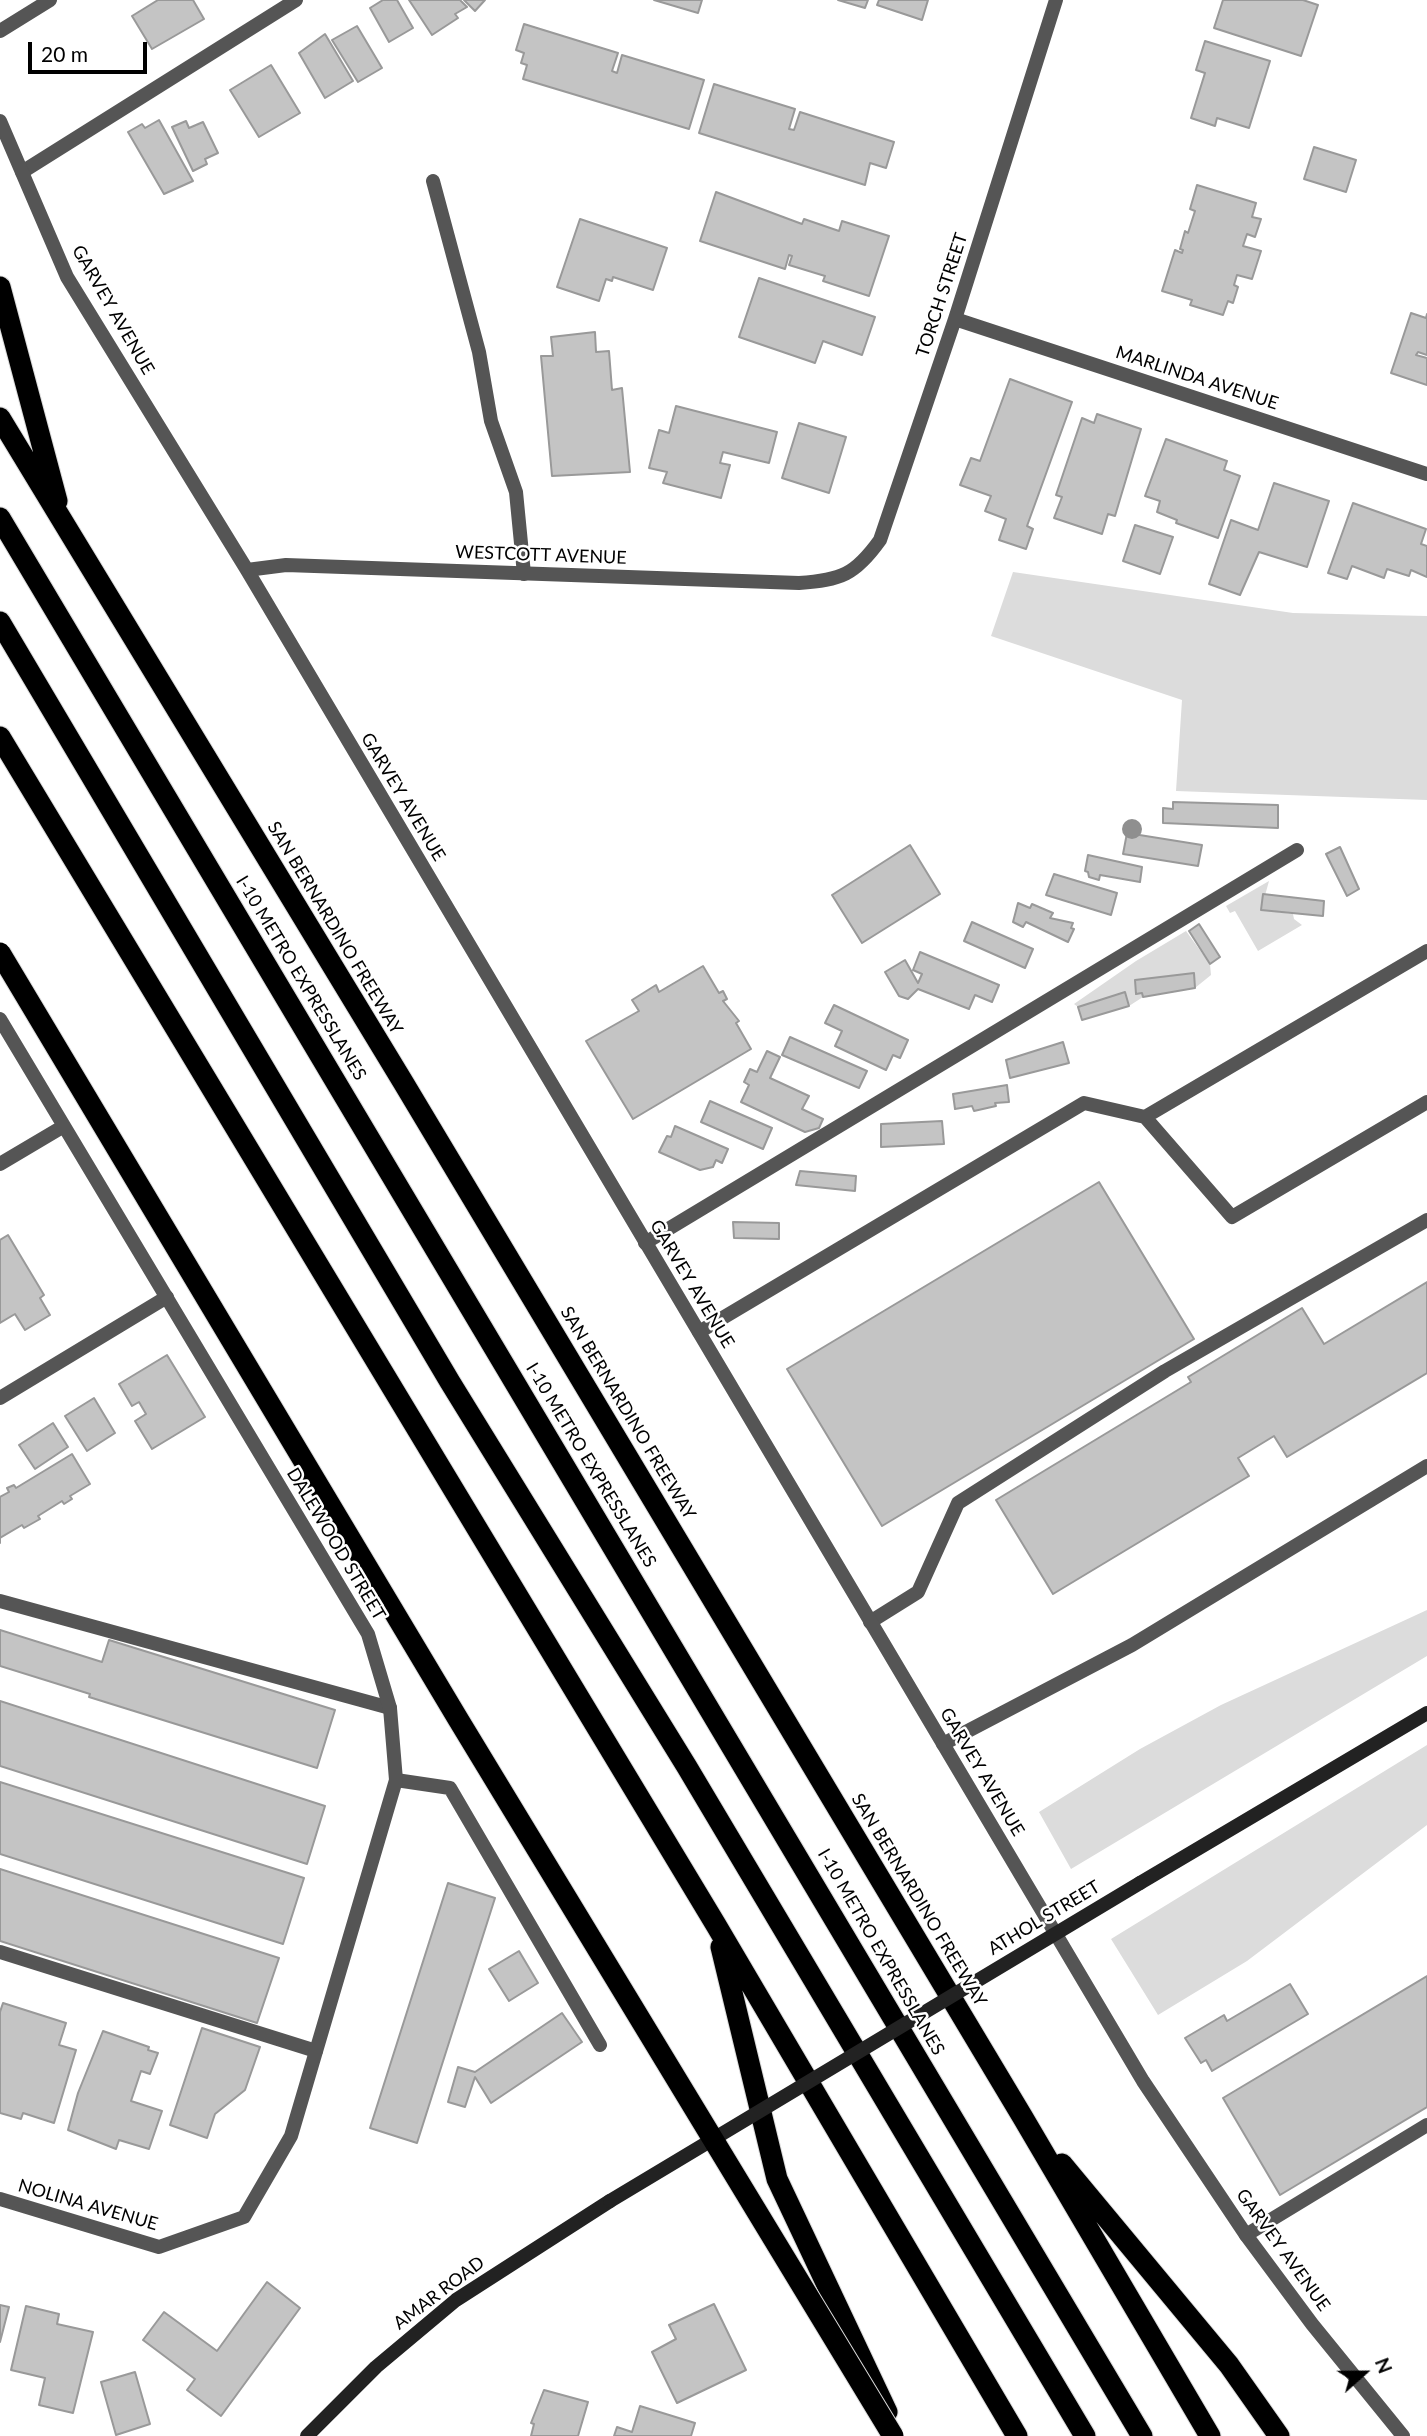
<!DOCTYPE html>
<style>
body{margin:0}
#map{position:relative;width:1427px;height:2436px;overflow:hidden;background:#fff;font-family:Lato,sans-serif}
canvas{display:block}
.north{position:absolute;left:1329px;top:2338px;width:70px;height:70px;-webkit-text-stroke:5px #fff;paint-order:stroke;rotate:69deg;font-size:19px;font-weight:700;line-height:28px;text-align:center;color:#000}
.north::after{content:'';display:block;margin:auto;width:24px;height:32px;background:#000;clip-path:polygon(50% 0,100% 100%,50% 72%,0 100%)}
.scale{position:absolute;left:28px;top:42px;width:119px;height:32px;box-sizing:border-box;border:4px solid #000;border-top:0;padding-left:9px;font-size:21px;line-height:24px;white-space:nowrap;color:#000;-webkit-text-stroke:5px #fff;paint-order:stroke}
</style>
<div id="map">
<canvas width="1427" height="2436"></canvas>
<div class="north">N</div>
<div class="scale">20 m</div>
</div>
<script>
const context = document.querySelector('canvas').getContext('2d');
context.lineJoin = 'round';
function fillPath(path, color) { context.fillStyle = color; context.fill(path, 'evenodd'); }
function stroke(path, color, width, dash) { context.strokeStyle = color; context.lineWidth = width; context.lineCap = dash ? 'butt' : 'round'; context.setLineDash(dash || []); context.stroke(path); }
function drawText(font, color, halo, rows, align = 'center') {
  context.font = font + ' Lato,sans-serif'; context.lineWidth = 5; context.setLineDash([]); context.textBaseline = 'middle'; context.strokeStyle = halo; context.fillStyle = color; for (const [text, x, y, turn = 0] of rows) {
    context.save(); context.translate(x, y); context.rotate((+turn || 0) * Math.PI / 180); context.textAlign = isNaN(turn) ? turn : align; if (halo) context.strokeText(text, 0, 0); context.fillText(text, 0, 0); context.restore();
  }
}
fillPath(new Path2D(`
 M1013 572 1293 613 1427 616V800L1176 791 1182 700 991 636Z
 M1269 881 1261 910 1293 914 1294 919 1302 925 1258 951 1235 911 1230 913 1226 906Z
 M1186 931 1210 964 1211 975 1195 988 1194 973 1135 980 1136 994 1142 993 1143 997 1129 1006 1124 992 1078 1007 1074 1004 1136 961Z
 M1427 1610V1656L1071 1869 1039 1812 1140 1749 1221 1705Z
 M1427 1745V1825L1247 1961 1158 2015 1111 1939Z`), '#dcdcdc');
const building = new Path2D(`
 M158 0H193L204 19 152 49 132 16Z
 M383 0H397L413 28 389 42 370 8Z
 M409 0H460L467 7 455 14 458 18 432 35Z
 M464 0H485L475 11Z
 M654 0H702L698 13Z
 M838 0H868L865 8Z
 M879 0H928L922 20 877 5Z
 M1223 0H1303L1318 5 1301 56 1214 28Z
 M524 24 618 53 612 71 617 73 622 55 704 80 689 129 523 79 527 65 521 63 524 53 516 50Z
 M357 26 382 68 358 82 332 40Z
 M325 34 353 81 325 98 299 53Z
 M1205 41 1270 61 1249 128 1217 118 1215 126 1191 118 1205 73 1196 70Z
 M271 65 300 113 259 137 230 90Z
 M714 84 795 109 789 129 794 130 800 112 894 142 886 168 870 163 865 185 699 133Z
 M159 120 193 181 164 194 128 132 142 124 145 128Z
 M186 121 189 128 203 122 218 153 205 159 207 164 193 171 172 127Z
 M1314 147 1356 160 1346 192 1304 179Z
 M1197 185 1256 203 1252 217 1261 219 1255 237 1247 234 1243 246 1261 251 1252 279 1237 275 1234 285 1238 287 1233 303 1228 301 1223 315 1190 305 1192 300 1162 291 1175 250 1182 253 1183 250 1180 249 1185 231 1188 233 1195 211 1190 209Z
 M716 192 802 224 804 219 839 231 842 221 889 236 869 296 823 281 825 276 789 265 792 256 789 255 785 269 700 241Z
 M580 219 667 248 653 290 613 277 612 281 606 279 599 301 557 287Z
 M759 278 875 317 862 355 823 341 815 363 739 337Z
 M1411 313 1426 318 1427 314V355L1418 352 1416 355 1427 358V385L1391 373Z
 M595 332 596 352 609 351 612 390 622 388 630 472 552 476 541 356H553L551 337Z
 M1010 379 1072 402 1027 526 1033 529 1026 549 999 540 1006 519 985 511 991 496 960 485 971 458 980 461Z
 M676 406 777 432 769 463 723 452 720 463 730 465 721 498 663 483 667 472 649 468 659 430 669 433Z
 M1097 414 1141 429 1115 516 1108 514 1102 534 1054 518 1062 497 1056 495 1082 418 1094 423Z
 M799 423 846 437 829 493 782 478Z
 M1166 439 1227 461 1224 470 1240 476 1218 538 1176 523 1177 520 1157 512 1160 501 1145 496Z
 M1274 483 1329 501 1307 567 1259 552 1240 595 1209 584 1231 520 1258 530Z
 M1353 503 1426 529 1421 544 1427 546V577L1411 570 1409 576 1387 569 1384 578 1352 566 1347 579 1328 573Z
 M1135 525 1173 537 1160 574 1123 561Z
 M1173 802 1278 805V828L1163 823V808L1173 809Z
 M1127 833 1202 845 1198 866 1123 854Z
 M910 845 940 894 862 943 832 895Z
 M1340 847 1359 889 1347 896 1326 854Z
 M1088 855 1142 867 1140 882 1100 875 1099 880 1089 877 1088 872 1085 871Z
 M1054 874 1117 893 1111 915 1046 895Z
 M1263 894 1324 901 1323 916 1261 910Z
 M1018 903 1030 908 1032 904 1053 913 1050 918 1073 923 1071 928 1074 929 1068 942 1026 922 1023 927 1013 922Z
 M972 922 1033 949 1025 968 964 941Z
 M1199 924 1220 957 1210 964 1189 931Z
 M920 952 999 985 992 1002 975 995 969 1009 918 989 908 999 899 996 885 972 905 960 918 983 922 974 913 970Z
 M703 966 719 993 723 991 727 999 723 1001 739 1021 736 1023 751 1049 633 1119 586 1041 639 1011 632 1000 656 985 659 992Z
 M1194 973 1195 988 1143 997 1142 993 1136 994 1135 980Z
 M1125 992 1129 1006 1082 1020 1078 1007Z
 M834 1005 908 1040 900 1058 893 1055 886 1070 835 1046 842 1031 825 1023Z
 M790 1037 867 1071 859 1088 782 1055Z
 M1063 1042 1069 1063 1010 1078 1006 1060Z
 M767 1051 780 1057 770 1078 809 1096 802 1109 823 1119 819 1128 805 1132 741 1102 749 1085 744 1082 750 1069 757 1072Z
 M1007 1085 1009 1102 995 1103 996 1106 974 1111 972 1106 955 1109 953 1094Z
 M710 1101 772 1128 763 1149 701 1122Z
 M942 1121 944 1144 881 1147V1124Z
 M675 1126 728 1149 722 1163 716 1160 713 1167 700 1170 659 1152 667 1136 671 1137Z
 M800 1171 856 1176 855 1191 796 1185Z
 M1099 1182 1194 1339 882 1526 787 1369Z
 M733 1222 779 1223V1239L734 1238Z
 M8 1235 44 1295 40 1298 50 1315 25 1330 15 1314 0 1323V1240Z
 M1427 1282V1373L1287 1457 1274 1436 1238 1458 1249 1476 1053 1594 996 1500 1191 1382 1188 1377 1302 1308 1324 1344Z
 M167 1355 205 1417 152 1449 135 1421 146 1414 139 1402 132 1406 119 1384Z
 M94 1398 115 1433 87 1451 65 1416Z
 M53 1423 68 1447 35 1469 19 1445Z
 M72 1454 90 1484 70 1496 72 1499 64 1504 62 1501 38 1516 40 1519 24 1528 22 1525 0 1538V1543V1497L9 1492 7 1488 14 1485 16 1488Z
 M0 1630 102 1662 109 1640 335 1710 317 1768 89 1697 90 1694 0 1666Z
 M0 1701 325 1806 307 1864 0 1766Z
 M0 1782 304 1878 283 1944 0 1854Z
 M0 1869 279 1958 257 2023 0 1941Z
 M448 1883 495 1898 417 2143 370 2128Z
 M519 1951 538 1983 509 2001 489 1969Z
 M1427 1976V2107L1280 2195 1223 2098Z
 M1290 1984 1308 2014 1212 2071 1206 2060 1201 2063 1185 2038 1224 2015 1227 2021Z
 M3 2003 66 2023 59 2045 76 2050 54 2123 23 2113 21 2119 0 2113V2012Z
 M562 2013 582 2042 491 2103 475 2077 465 2107 448 2102 458 2067 475 2072Z
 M202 2028 260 2047 245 2090 215 2114 207 2138 170 2125Z
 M103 2031 149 2047 148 2050 158 2053 150 2074 141 2071 131 2101 162 2111 149 2149 119 2140 116 2149 68 2130 78 2093Z
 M267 2282 300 2308 221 2416 187 2390 195 2379 143 2340 164 2312 217 2351Z
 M714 2304 746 2370 677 2403 652 2352 676 2339 669 2325Z
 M0 2305 9 2307 0 2342Z
 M26 2306 59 2314 57 2324 93 2332 73 2413 39 2405 45 2378 11 2370Z
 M135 2372 150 2424 116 2435 101 2382Z
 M544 2390 588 2402 578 2436H531L534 2424 531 2423Z
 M640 2406 695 2423 691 2436H614L617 2427 632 2432Z`);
fillPath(building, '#c4c4c4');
stroke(building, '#999', 2);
const highway = new Path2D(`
 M0 287 57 501
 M0 418 403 1082 1022 2116 1210 2436
 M0 518 1142 2436
 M0 622 450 1382 687 1767 1085 2436
 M0 737 716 1925 1017 2436
 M721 1947 777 2179 887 2412
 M1062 2164 1229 2365 1279 2436`);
stroke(highway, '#dbdbdb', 23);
stroke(new Path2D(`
 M0 31 50 0
 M22 172 296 0
 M433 181 479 352 491 421 516 492 524 574
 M1145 1117 1427 951
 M645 1243 1297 850
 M699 1332 1084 1103 1145 1117 1232 1217 1427 1102
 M0 1398 167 1297
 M0 1601 390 1708
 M870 1622 918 1592 958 1503 1165 1371 1427 1220
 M943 1744 1132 1645 1427 1466
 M396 1780 450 1788 600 2045
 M0 1952 316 2051
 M1246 2235 1427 2125`), '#555', 14);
stroke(new Path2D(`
 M0 121 67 277 247 570 1143 2081 1246 2235 1312 2324 1403 2436
 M955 319 1427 474
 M247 570 286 565 799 583C841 580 855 575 880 540L955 319 1056 0
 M0 1019 368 1634 390 1708 396 1780 291 2136 244 2217 159 2247 0 2199
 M0 1164 64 1126`), '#555', 14);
stroke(new Path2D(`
 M1140 1883 1427 1713
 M307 2436 376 2367 456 2300 610 2201`), '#222', 14);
stroke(highway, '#000', 21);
const highwayBridge = new Path2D(`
 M0 953 458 1719 893 2436`);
stroke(highwayBridge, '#dbdbdb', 23, []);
stroke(new Path2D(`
 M610 2201 1140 1883`), '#222', 14);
stroke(highwayBridge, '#000', 21);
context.fillStyle = '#8f8f8f';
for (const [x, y] of [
 [1132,829]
]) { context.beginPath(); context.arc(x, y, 10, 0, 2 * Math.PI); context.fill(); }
drawText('18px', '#000', '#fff', [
 ["TORCH STREET",942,295,-72],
 ["GARVEY AVENUE",113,310,60],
 ["MARLINDA AVENUE",1197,378,18],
 ["WESTCOTT AVENUE",541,555,2],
 ["GARVEY AVENUE",403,797,59],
 ["SAN BERNARDINO FREEWAY",335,928,59],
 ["I-10 METRO EXPRESSLANES",301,978,59],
 ["GARVEY AVENUE",692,1284,59],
 ["SAN BERNARDINO FREEWAY",628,1413,59],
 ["I-10 METRO EXPRESSLANES",591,1465,59],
 ["DALEWOOD STREET",336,1544,59],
 ["GARVEY AVENUE",982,1772,59],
 ["SAN BERNARDINO FREEWAY",919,1900,59],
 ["ATHOL STREET",1044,1918,-31],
 ["I-10 METRO EXPRESSLANES",881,1952,60],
 ["NOLINA AVENUE",88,2205,16],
 ["GARVEY AVENUE",1283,2250,54],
 ["AMAR ROAD",439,2293,-37]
]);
</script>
